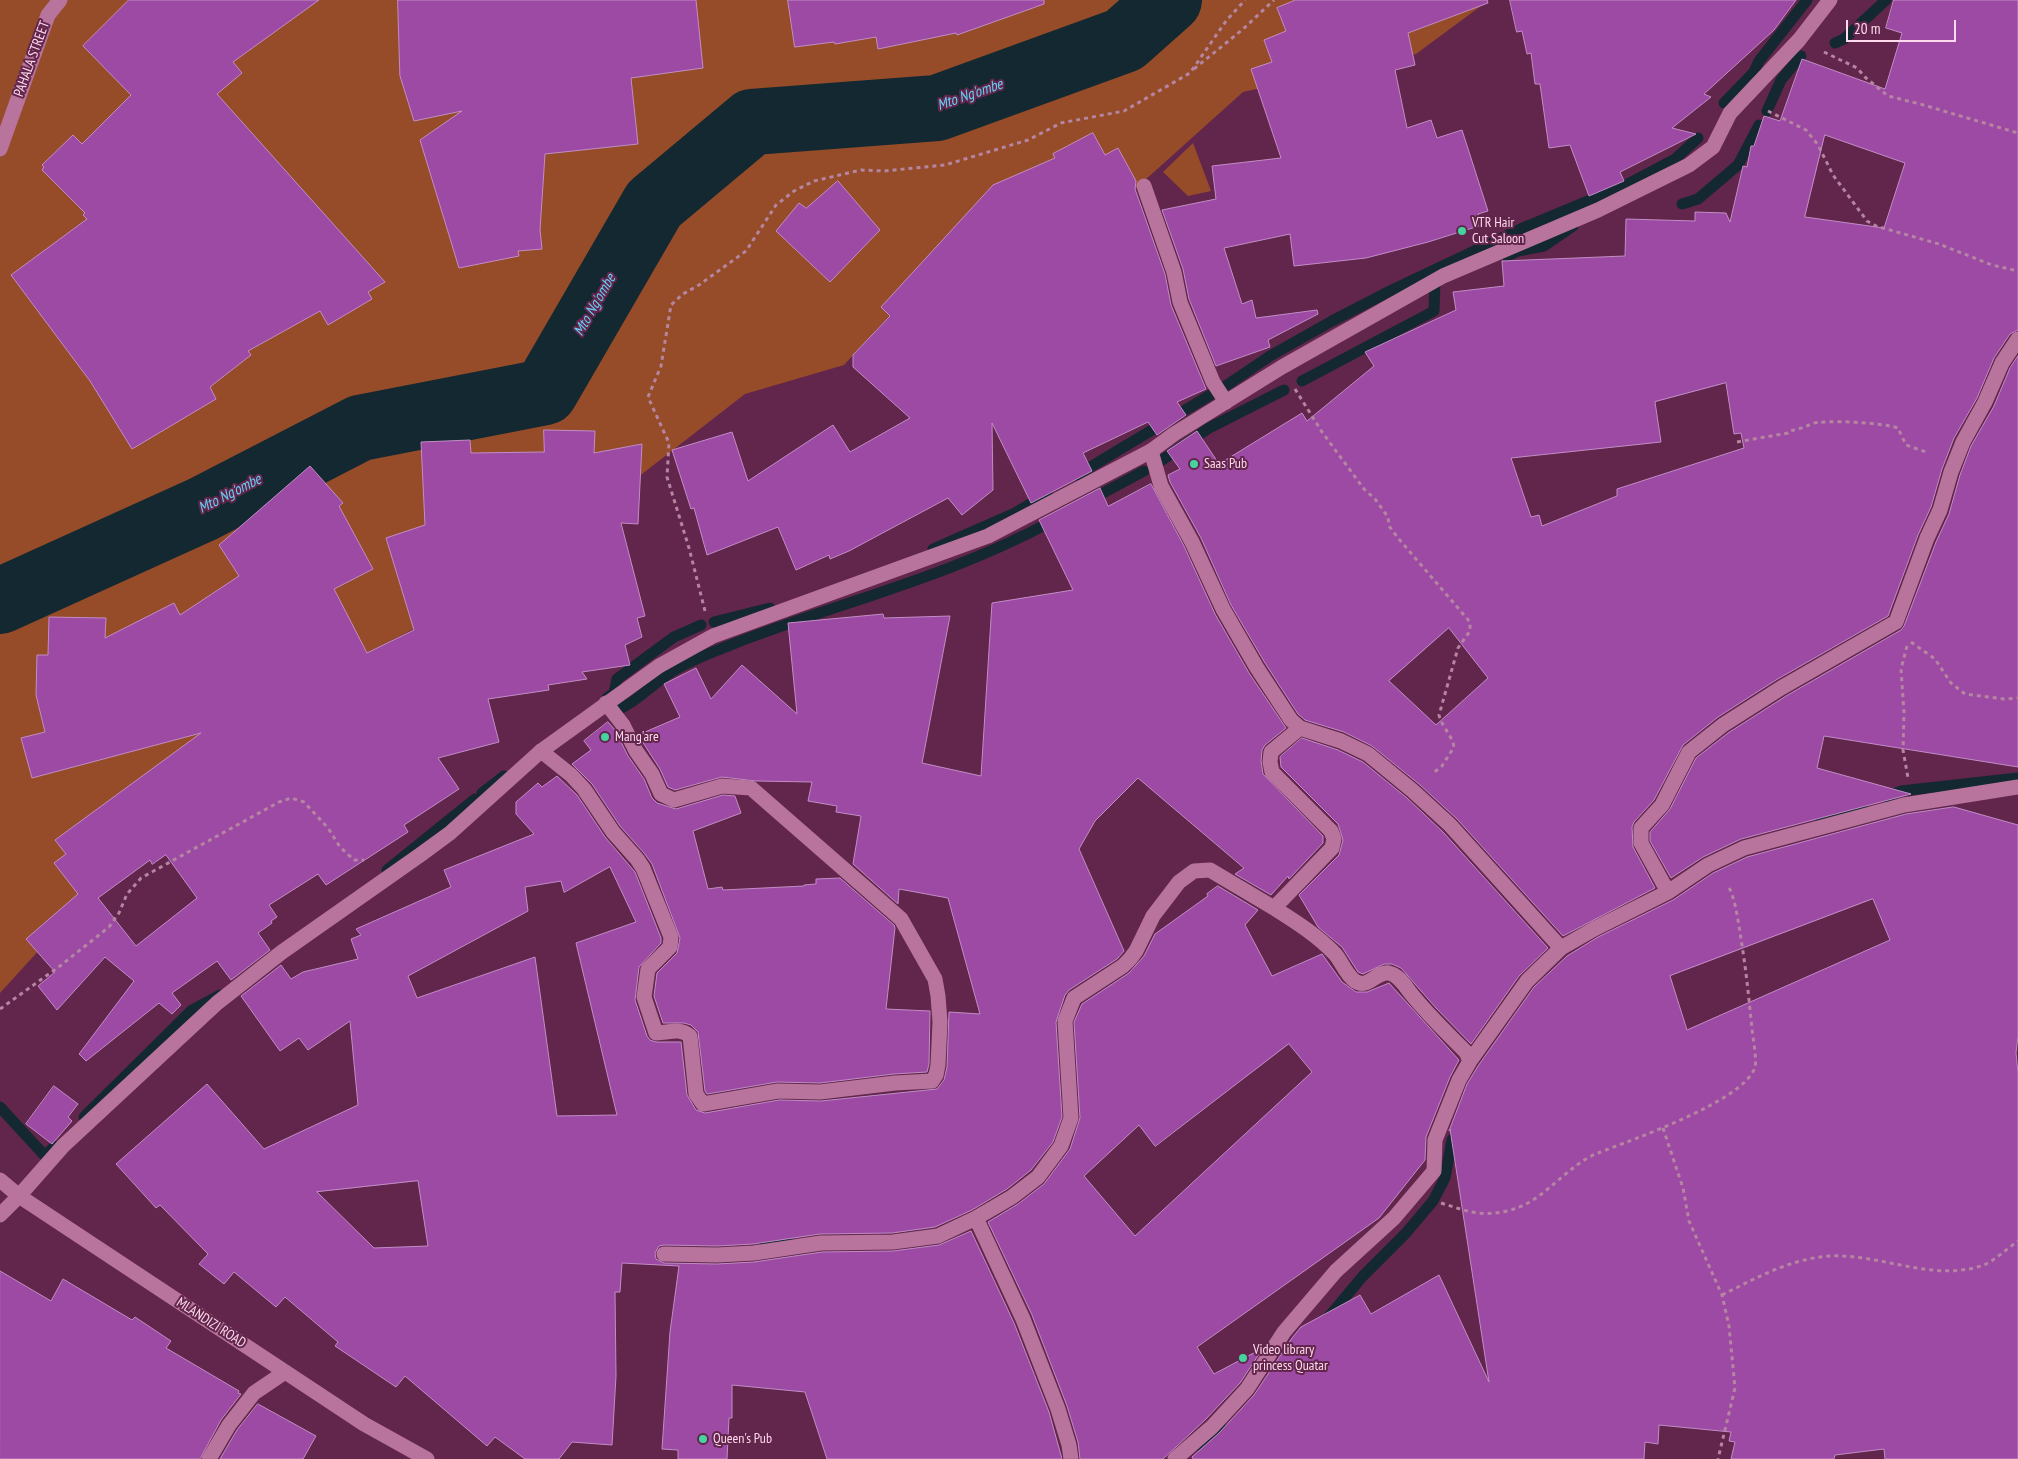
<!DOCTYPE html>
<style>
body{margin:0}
#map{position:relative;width:2018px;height:1459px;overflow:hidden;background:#62264c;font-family:"PT Sans Narrow",sans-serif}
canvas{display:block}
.scale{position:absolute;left:1846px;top:20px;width:110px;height:22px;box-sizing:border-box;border:2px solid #ffd9ed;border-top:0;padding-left:6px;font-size:15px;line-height:18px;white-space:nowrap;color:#ffd9ed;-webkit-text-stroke:4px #62264c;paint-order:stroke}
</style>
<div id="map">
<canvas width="2018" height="1459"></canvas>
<div class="scale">20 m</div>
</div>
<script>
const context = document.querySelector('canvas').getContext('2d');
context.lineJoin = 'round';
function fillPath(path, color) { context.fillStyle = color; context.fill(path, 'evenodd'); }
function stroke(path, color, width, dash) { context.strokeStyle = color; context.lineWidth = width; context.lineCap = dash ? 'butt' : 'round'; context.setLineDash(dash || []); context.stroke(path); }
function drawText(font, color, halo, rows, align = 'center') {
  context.font = font + ' "PT Sans Narrow",sans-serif'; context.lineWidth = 4; context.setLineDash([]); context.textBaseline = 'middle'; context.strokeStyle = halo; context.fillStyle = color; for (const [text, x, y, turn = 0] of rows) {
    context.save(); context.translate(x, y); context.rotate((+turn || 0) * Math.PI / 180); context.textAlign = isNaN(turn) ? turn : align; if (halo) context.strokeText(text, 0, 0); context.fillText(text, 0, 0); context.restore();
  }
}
fillPath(new Path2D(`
 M0 0H1489L1416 54 1243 92 1095 225 913 290 844 365 745 394 503 582 257 711 0 993Z
 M1193 143 1211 191 1188 196 1163 172Z`), '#964c29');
stroke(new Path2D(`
 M1835 43 1844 39 1886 0
 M1724 103 1754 72 1759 61 1807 0
 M1767 111 1781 80 1801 56
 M1682 204 1698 199 1738 165 1759 125
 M1507 256 1518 251 1544 246 1573 226
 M1302 381 1434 311 1435 280
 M1224 387 1270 356 1332 321 1392 290 1525 227 1624 186 1675 159 1698 138
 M1155 465 1209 428 1284 390
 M1077 475 1212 394
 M1090 500 1144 471
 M933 549 1015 513 1047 494
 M714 622 770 608
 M607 698 614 693 617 679 674 637 701 625
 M613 712C636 703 652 684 673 671 689 661 710 653 728 646 836 603 951 577 1054 520
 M482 793 504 776
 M1886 797 1901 791 2018 778
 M1821 821 1862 806
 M387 870 475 799
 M0 1107 45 1156 55 1146
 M84 1117 192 1010 220 995
 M761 1229 762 1237 765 1243 788 1241
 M1326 1320 1363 1276 1406 1233 1433 1201 1445 1178 1452 1140 1460 1129
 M1196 1445 1229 1429`), '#132830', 11);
stroke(new Path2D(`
 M0 601 203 509 360 428 545 392 654 204 752 122 937 108 1124 40 1169 0`), '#132830', 66);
const building = new Path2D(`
 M129 0H319L233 62 242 73 217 94 385 282 368 292 372 299 328 325 320 311 248 351 251 355 210 387 216 399 132 449 90 381 11 275 87 219 83 215 85 213 42 170 44 167 42 165 73 135 82 144 131 95 83 46Z
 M398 0H696L703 68 631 78 638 144 545 154 540 230 542 249 518 251 519 256 459 268 420 140 462 111 414 121 400 76Z
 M788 0H1044V4L957 35 956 33 878 49 876 37 835 44 834 42 795 47Z
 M1296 0H1487L1488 3 1408 33 1415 65 1395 70 1407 128 1431 120 1437 138 1462 130 1488 211 1478 214 1482 225 1428 242 1366 258 1294 266 1290 234 1224 248 1242 304 1252 300 1256 318 1317 310 1318 314 1268 340 1270 347 1216 366 1189 299 1183 269 1162 210 1216 199 1212 166 1281 158 1251 69 1272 62 1264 40 1286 31 1277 8Z
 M1510 0H1796L1774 30 1704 94 1711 97 1672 128 1696 134 1620 172 1624 181 1589 196 1570 145 1549 148 1540 84H1535L1531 53 1527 54 1522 31 1517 32Z
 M1894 0H2018V330L2010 334 1994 358 1977 398 1954 438 1942 469 1931 507 1918 535 1888 616 1776 680 1718 717 1683 745 1654 800 1634 822 1632 827 1633 847 1655 888 1563 936 1457 819 1419 784 1372 746 1344 732 1305 720 1298 714 1265 663 1231 605 1201 538 1170 482 1168 475 1180 469 1167 451 1197 431 1219 464 1302 413 1307 421 1374 366 1365 352 1456 310 1453 292 1504 286 1502 261 1625 256 1626 219 1695 221V212L1726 213 1730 222 1743 166 1747 167 1751 146H1754L1764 116 1780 121 1802 59 1885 89 1902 33 1886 28ZM1825 135 1905 163 1884 228 1805 217ZM1726 383 1734 434 1741 433 1744 448 1617 489V496L1542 526 1539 515 1531 517 1511 458 1661 442 1655 402ZM1449 628 1488 678 1436 725 1389 681Z
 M1093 133 1105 155 1118 148 1136 181 1135 189 1165 274 1171 305 1206 389 1177 402 1186 415 1157 435 1148 422 1083 453 1092 471 1031 503 992 423 993 490 962 515 948 498 849 551 830 559 829 555 796 570 778 527 707 555 694 508 691 509 672 450 732 432 748 481 833 425 850 452 910 418 853 367V355L890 316 881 307 993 185 1055 158 1053 154Z
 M838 181 880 230 830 282 776 231 799 203 806 208Z
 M2018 356V767L1824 736 1817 768 1911 794 1741 839 1703 857 1671 878 1650 841V832L1670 809 1696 758 1728 733 1786 696 1901 630 1904 626 1936 542 1949 514 1960 475 1971 446 1994 406 2010 368Z
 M544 430 595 431 594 453 642 444 638 524 621 523 645 616 637 618 642 637 625 645 630 665 582 672 587 679 548 685 549 690 488 699 499 742 438 758 459 789 404 825 408 832 326 885 318 874 269 905 277 917 271 921 272 923 258 933 270 950 231 980 217 961 172 993 181 1005 172 1014 159 1003 86 1061 79 1054 134 981 105 957 57 1010 38 986 55 972 26 939 78 894 54 863 66 854 55 840 201 733 32 778 21 738 45 732 36 695 37 655H48L49 617 106 618 105 638 174 603 180 615 239 576 219 545 310 466 343 503 339 506 373 569 334 589 367 653 414 630 386 538 425 525 421 442 470 440 471 453 544 452ZM166 855 197 898 136 946 98 898 150 860 152 864Z
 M1151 484 1184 546 1215 614 1249 673 1286 728 1265 745 1262 750 1261 761 1263 774 1323 836V843L1289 879 1288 876 1271 895 1235 874 1244 868 1138 778 1095 821 1079 849 1124 951 1117 959 1069 990 1065 995 1056 1022 1062 1117 1053 1142 1031 1170 1007 1189 972 1210 935 1227 892 1233 820 1234 753 1244 717 1246 664 1245 659 1246 655 1253 656 1259 664 1263 717 1264 754 1262 822 1252 893 1251 939 1245 971 1231 1014 1323 1049 1412 1062 1459H827L805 1392 732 1385V1418H729L727 1459H678V1450L662 1449 670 1332 679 1266 622 1263 620 1292H615L616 1376 612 1445 572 1442 559 1459H525L495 1437 487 1446 405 1376 396 1387 335 1346 338 1342 285 1297 276 1307 234 1272 224 1284 199 1264 208 1254 160 1205 156 1208 116 1164 207 1084 264 1149 358 1105 350 1021 308 1050 299 1038 280 1051 241 996 281 965 291 979 303 972 358 959 351 939 361 935 356 929 451 887 444 870 534 834 516 814V802L538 783 542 787 557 776 577 795 605 837 635 872 661 938V943L639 967 635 1000 647 1036 650 1040 656 1042H681L687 1095 696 1110 705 1113 779 1100 821 1101 937 1089 944 1080 947 1067 949 1012 980 1014 948 898 899 889 898 904 853 864 861 816 836 812 837 806 808 801 812 782 756 781 722 777 675 790 668 787 660 769 638 735 680 717 664 684 696 668 711 699 742 665 797 714 788 623 883 614 884 618 950 616 922 763 981 776 992 603 1073 590 1039 520 1100 488 1108 506ZM610 867 636 922 576 943 617 1115 557 1116 535 957 417 998 408 976 528 911 525 887 561 881 564 892ZM418 1181 428 1246 374 1248 317 1192Z
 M608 722 615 730 628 756 644 779 652 798 657 803 676 809 723 795 735 796 741 813 693 831 708 889 722 887 723 890 804 886V885L816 884V879L840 878 894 925 895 928 886 1009 930 1011 929 1064 927 1072 894 1074 820 1083 777 1082 707 1094 705 1091 698 1032 691 1025 684 1023H663L654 996 657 973 677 953 680 938 652 864 644 853 620 826 592 784 572 764 591 750 584 741Z
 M1302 738 1338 750 1363 762 1407 798 1443 832 1548 948 1519 976 1471 1044 1436 1008 1401 968 1392 964H1384L1363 974 1358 972 1342 947 1318 927 1299 895 1339 855 1343 840 1338 824 1281 767 1280 757Z
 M1954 807 2018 825V1036L2016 1053 2018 1073V1459H1885L1884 1449 1835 1455 1834 1459H1731L1735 1442 1729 1441 1731 1432 1659 1425 1658 1444 1645 1442 1644 1459H1193L1192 1457 1219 1433 1254 1395 1292 1338 1301 1327 1360 1295 1371 1314 1439 1275 1489 1382 1450 1129 1449 1131 1467 1084 1478 1066 1534 987 1567 956 1598 937 1673 900 1713 873 1747 857 1906 814ZM1873 899 1890 940 1687 1030 1670 976Z
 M1218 886 1258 910 1245 925 1272 976 1322 954 1342 982 1356 992H1367L1389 983 1459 1060 1450 1077 1426 1137 1425 1160 1379 1218 1197 1347 1214 1374 1263 1348 1240 1383 1205 1420 1163 1459H1080L1078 1442 1067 1406 1032 1315 988 1222 1018 1204 1044 1184 1070 1149 1080 1118 1074 1022 1082 1004 1129 973 1144 956 1155 934 1208 896 1207 894ZM1289 1044 1312 1072 1135 1236 1084 1176 1139 1125 1155 1146Z
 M54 1086 78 1104 68 1117 72 1121 52 1144 26 1124Z
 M0 1271 51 1301 63 1279 132 1320 135 1317 171 1341 166 1348 239 1391 238 1393 241 1394 221 1420 200 1459H0Z
 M258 1404 316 1436 303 1459H220L237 1430Z`);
fillPath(building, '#9c4aa3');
stroke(building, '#c28dc6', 1);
stroke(new Path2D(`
 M1824 52 1857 68 1866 78 1888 96 1920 104 2018 133
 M1194 69 1242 30 1274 0
 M1768 111 1806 130 1818 145 1833 175 1867 221 1876 226 1939 244 1992 265 2018 271
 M1295 389 1322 432 1364 489 1375 499 1388 517 1389 526 1398 538 1470 622V631L1458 648 1439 715C1442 727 1452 735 1454 747L1442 766 1432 774
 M1737 442 1788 433 1789 431C1799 429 1803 428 1811 424 1824 419 1885 423 1898 428L1906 445 1929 453
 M705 611 689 548 667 477 669 443 648 397 661 366 671 305 683 294 699 285 746 251 776 205 794 191 814 181 861 170 884 171 945 165 1028 140 1061 123 1124 111 1190 73 1226 21 1245 0
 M1911 642 1935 659 1951 683 1965 694 2004 699 2018 698
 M1907 646 1901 669 1904 713 1903 750 1908 778
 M0 1009 60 966 109 927 119 913 127 894 141 878 279 802 291 798 304 802 328 828 340 847 354 860H364
 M1663 1128 1683 1188 1689 1221 1722 1295 1729 1326 1735 1388 1718 1459
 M1441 1203C1467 1211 1479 1217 1507 1211 1544 1203 1565 1166 1598 1153 1631 1140 1745 1101 1755 1067 1757 1059 1753 1039 1752 1029 1749 999 1746 969 1741 939 1738 921 1736 901 1728 885
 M1722 1295C1756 1278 1790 1259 1829 1256 1879 1253 1933 1283 1984 1265 1995 1260 2008 1248 2018 1241`), '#b585a2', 3, [4, 4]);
stroke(new Path2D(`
 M0 149 48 15 60 0
 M1144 186 1174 272 1180 302 1213 382 1226 402
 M1151 451 1161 486 1192 542 1223 609 1257 668 1291 720 1300 728 1341 741 1368 754 1413 791 1450 825 1561 948
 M541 751 571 775 584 789 613 832 637 859 643 868 671 937 670 947 648 969 644 997 656 1033C669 1033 679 1027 690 1036L696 1094 703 1104 778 1091 820 1092 895 1083 932 1081 936 1075 938 1065 940 1022 938 996 935 979 901 919 751 788 722 786 674 800 661 794 652 774 636 751 623 725 606 703
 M1668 892 1641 843V828L1662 805 1689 752 1723 725 1781 688 1896 622 1927 538 1940 510 1951 472 1963 442 1985 402 2002 363 2018 339
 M1274 908C1296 922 1317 935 1335 954 1342 962 1346 975 1355 981 1368 990 1376 971 1389 973 1398 975 1404 984 1409 991 1426 1013 1446 1032 1466 1052L1470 1061
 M0 1215 19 1196
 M976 1218 1023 1319 1058 1409 1069 1445 1071 1459
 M664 1254 717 1255 754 1253 821 1243 893 1242 938 1236 976 1218 1012 1197 1038 1177 1061 1146 1071 1118 1065 1021 1074 998 1123 966 1130 959 1136 951 1153 916 1179 882 1194 871 1210 870 1274 908 1332 848 1334 839 1331 831 1272 772 1270 762 1271 752 1300 728
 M209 1459 229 1425 254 1393 285 1372
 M1175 1459 1212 1427 1247 1389 1284 1332 1336 1271 1394 1218 1434 1171 1435 1140 1459 1080 1470 1061 1527 981 1561 948 1594 929 1668 892 1708 865 1744 848 1904 805 2018 787`), '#b8749c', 15);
stroke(new Path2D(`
 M0 1180 19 1196 364 1424 427 1459
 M19 1196 63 1146 217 1003 282 952 420 855 450 833 541 751 659 666 713 636 988 536 1151 451 1174 434 1282 367 1443 276 1598 210 1689 165 1713 147 1730 113 1799 40 1830 0`), '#b8749c', 15);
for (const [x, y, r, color] of [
 [1462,231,5,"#45d49f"],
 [1194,464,5,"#45d49f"],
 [605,737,5,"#45d49f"],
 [1243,1358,5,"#45d49f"],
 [703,1439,5,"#45d49f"]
]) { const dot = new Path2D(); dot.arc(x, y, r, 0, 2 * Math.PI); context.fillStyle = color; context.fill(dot); stroke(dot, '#62264c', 2); }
drawText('14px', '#ffd9ed', '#62264c', [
 ["PAHALA STREET",32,59,-70],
 ["MLANDIZI ROAD",211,1323,33]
]);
drawText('14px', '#ffd9ed', '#62264c', [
 ["VTR Hair",1472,223],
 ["Cut Saloon",1472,239],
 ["Saas Pub",1204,464],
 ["Mang'are",615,737],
 ["Video library",1253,1350],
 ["princess Quatar",1253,1366],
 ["Queen's Pub",713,1439]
], 'left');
drawText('italic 15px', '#65d0f7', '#62264c', [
 ["Mto Ng'ombe",970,95,-19],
 ["Mto Ng'ombe",595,305,-60],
 ["Mto Ng'ombe",230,494,-27]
]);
</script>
